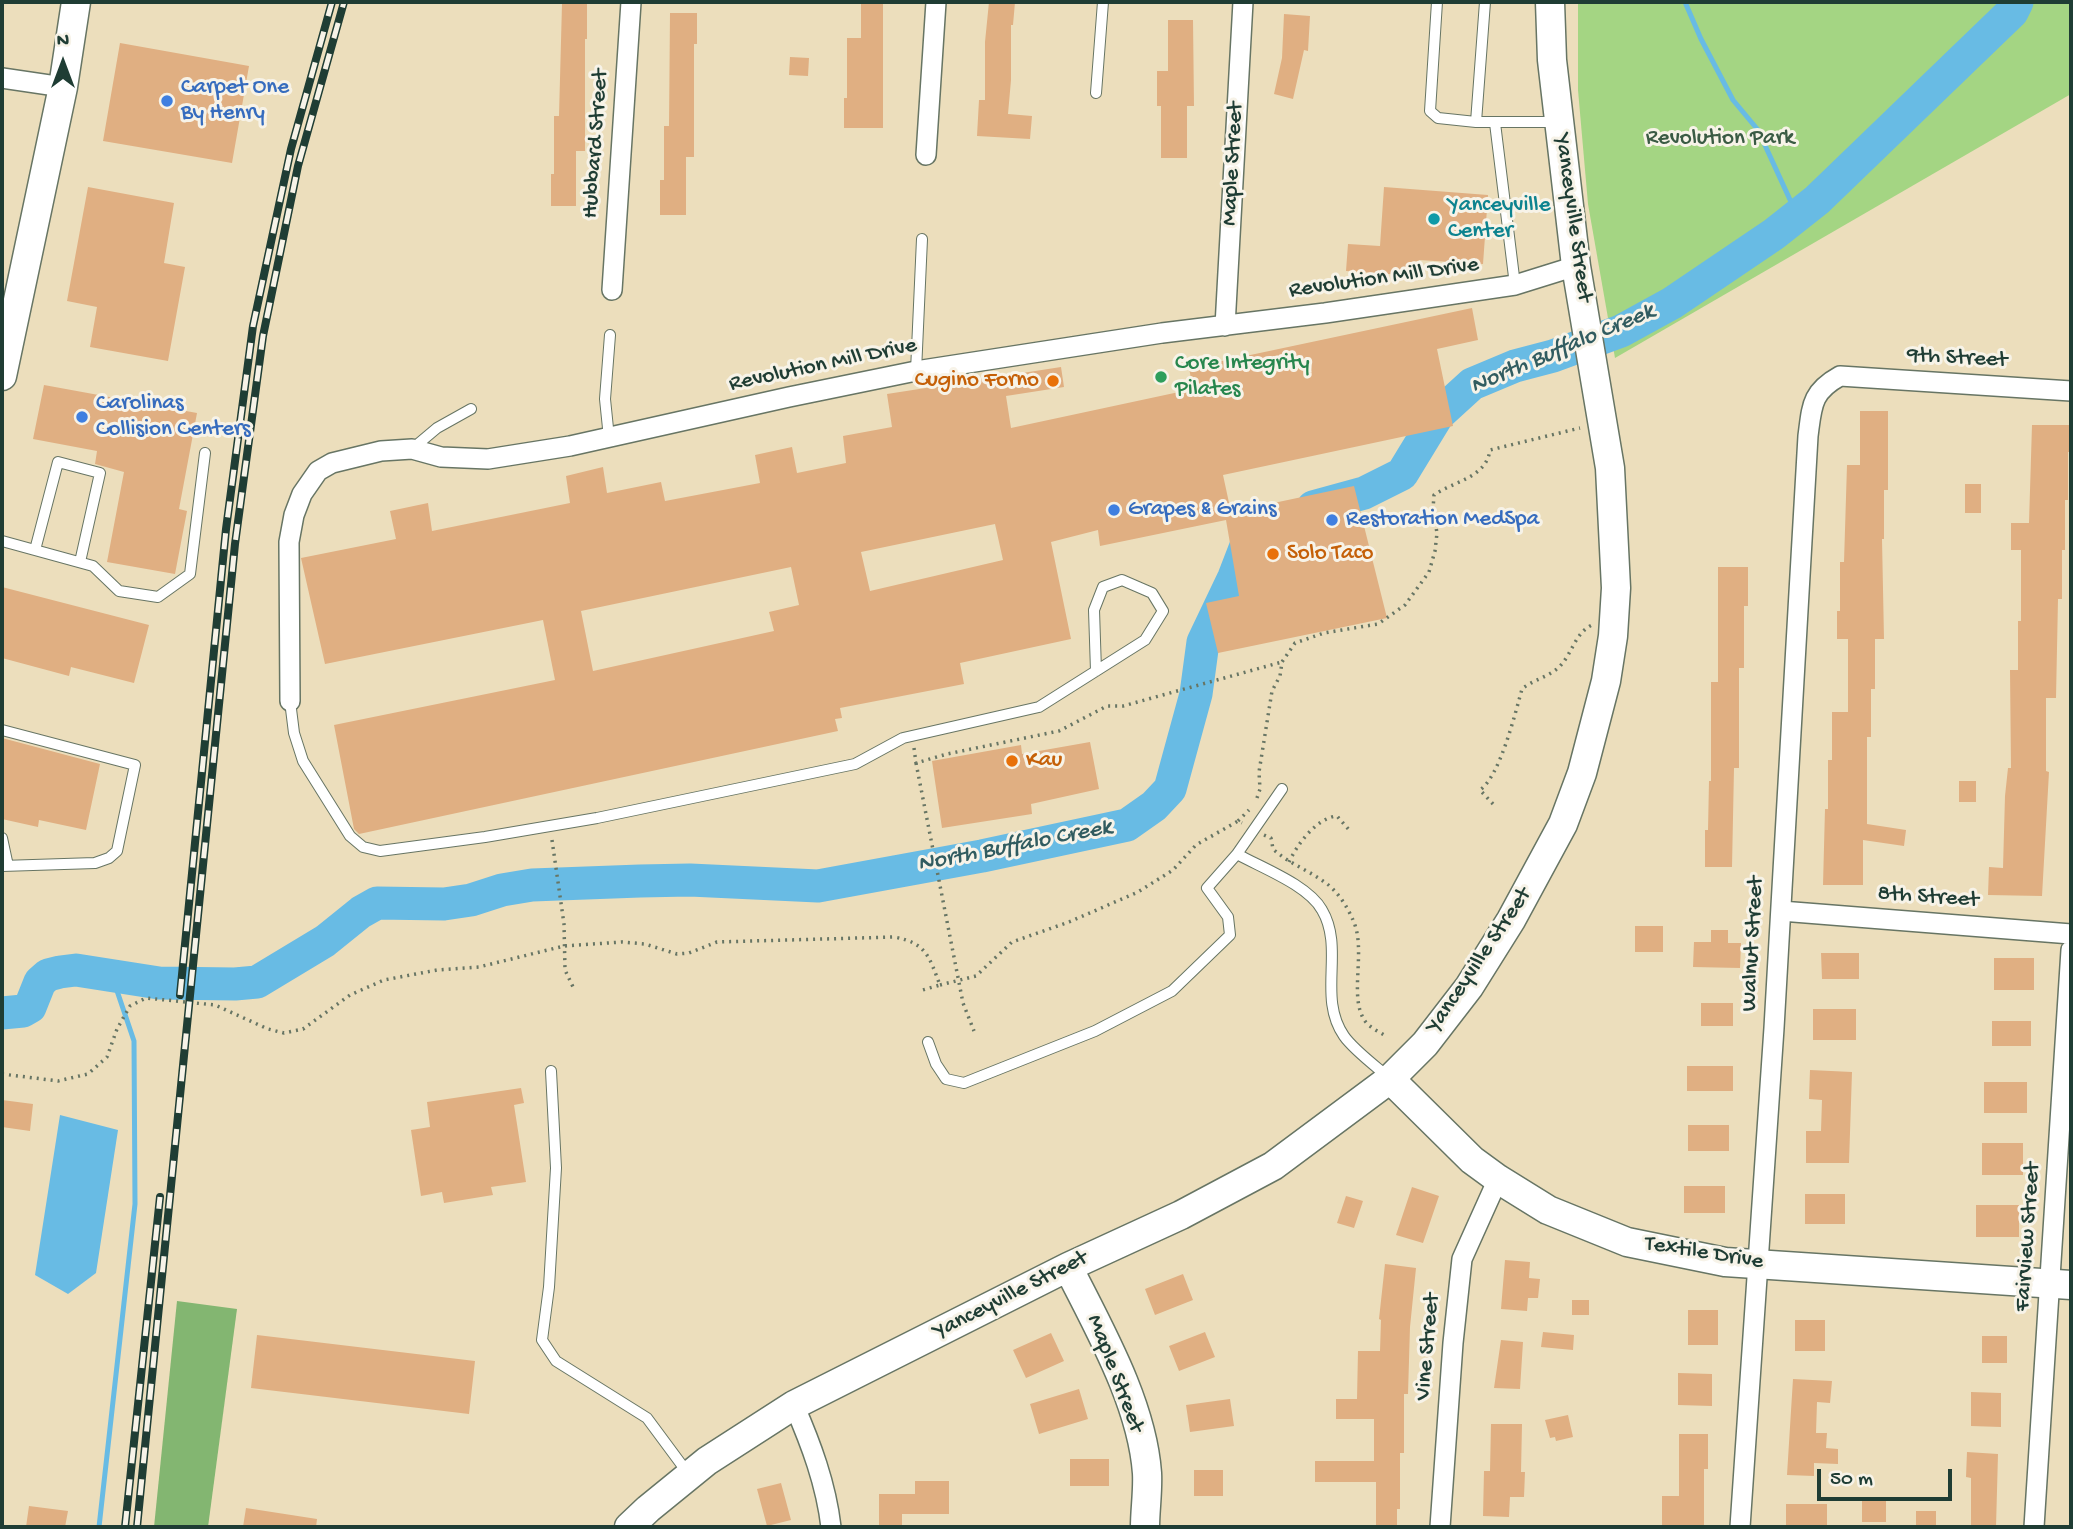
<!DOCTYPE html>
<style>
body{margin:0}
#map{position:relative;width:2073px;height:1529px;overflow:hidden;background:#ecdebc;font-family:"Gochi Hand",sans-serif}
canvas{display:block}
.frame{position:absolute;inset:0;border:4px solid #1f3d34;pointer-events:none}
.north{position:absolute;left:28px;top:28px;width:70px;height:70px;-webkit-text-stroke:5px #f7f3e8;paint-order:stroke;rotate:0deg;font-size:19px;font-weight:700;line-height:28px;text-align:center;color:#1f3d34}
.north::after{content:'';display:block;margin:auto;width:24px;height:32px;background:#1f3d34;clip-path:polygon(50% 0,100% 100%,50% 72%,0 100%)}
.scale{position:absolute;left:1817px;top:1469px;width:135px;height:32px;box-sizing:border-box;border:4px solid #1f3d34;border-top:0;padding-left:9px;font-size:21px;line-height:24px;white-space:nowrap;color:#1f3d34;-webkit-text-stroke:5px #f7f3e8;paint-order:stroke}
</style>
<div id="map">
<canvas width="2073" height="1529"></canvas>
<div class="frame"></div>
<div class="north">N</div>
<div class="scale">50 m</div>
</div>
<script>
const context = document.querySelector('canvas').getContext('2d');
context.lineJoin = 'round';
function fillPath(path, color) { context.fillStyle = color; context.fill(path, 'evenodd'); }
function stroke(path, color, width, dash) { context.strokeStyle = color; context.lineWidth = width; context.lineCap = dash ? 'butt' : 'round'; context.setLineDash(dash || []); context.stroke(path); }
function drawText(font, color, halo, rows, align = 'center') {
  context.font = font + ' "Gochi Hand",sans-serif'; context.lineWidth = 6; context.setLineDash([]); context.textBaseline = 'middle'; context.strokeStyle = halo; context.fillStyle = color; for (const [text, x, y, turn = 0] of rows) {
    context.save(); context.translate(x, y); context.rotate((+turn || 0) * Math.PI / 180); context.textAlign = isNaN(turn) ? turn : align; if (halo) context.strokeText(text, 0, 0); context.fillText(text, 0, 0); context.restore();
  }
}
fillPath(new Path2D(`
 M1578 2H2071V94L1615 358 1588 204 1578 90Z`), '#a4d583');
fillPath(new Path2D(`
 M177 1301 237 1309 208 1527H154Z`), '#83b671');
fillPath(new Path2D(`
 M60 1115 118 1130 96 1273 68 1294 35 1275Z`), '#68bbe4');
stroke(new Path2D(`
 M1685 2 1701 39 1733 100 1758 130 1797 215
 M99 1527 135 1204 134 1041 112 976`), '#68bbe4', 5);
stroke(new Path2D(`
 M1313 507 1364 493 1402 474 1438 415 1472 384 1515 366 1553 356 1621 331 1672 303 1774 234 1817 200 2012 12 2017 2
 M2 1013 23 1011 30 1007 40 982 48 975 60 972 76 970 159 983 235 984 257 982 325 941 361 912 377 903 444 904 471 900 502 890 532 885 640 881 690 880 818 886 982 856 1127 825 1154 806 1170 789 1196 694 1203 642 1234 577 1251 533`), '#68bbe4', 33);
fillPath(new Path2D(`
 M861 2H883V128H844V98H847V38H861Z
 M989 2H1015L1013 25H1011V80L1008 114 1032 116 1030 139 977 136 979 100H985V42Z
 M562 4H587V39H585V151H576V206H551V174H554V116H559Z
 M670 13H697V44H694V157H686V215H660V180H664V126H669Z
 M1284 14 1310 16 1308 51 1304 50 1293 99 1274 94 1282 58Z
 M1168 20H1193L1194 106H1187V158H1161V106H1157V71H1168Z
 M120 43 249 66 232 163 103 141Z
 M790 57 809 58 808 76 789 75Z
 M88 187 174 203 164 263 185 267 168 361 90 347 97 307 67 301Z
 M1384 187 1488 195 1483 264 1419 260 1417 276 1346 271 1348 244 1380 246Z
 M1472 308 1478 340 1437 349 1453 426 1223 475 1231 512 1354 486 1387 618 1218 653 1206 603 1239 596 1226 520 1100 546 1098 530 1051 542 1071 639 960 663 964 684 840 708 842 718 835 719 838 731 359 834 354 829 334 725 555 680 543 620 325 664 301 558 396 539 390 511 428 503 432 531 570 503 566 476 603 467 607 493 661 482 665 501 760 483 755 455 792 447 797 473 846 463 843 436 892 427 887 394 1061 367 1064 387 1006 396 1011 428 1193 389 1189 368ZM995 524 1003 560 870 591 861 552ZM791 567 799 605 769 612 774 631 593 671 581 611Z
 M44 385 197 413 179 509 187 511 175 574 107 562 124 472 95 464 97 451 33 439Z
 M1860 411H1888V490H1884V539H1882L1884 639H1875V689H1871V737H1867V824L1906 830 1904 846 1863 840V885H1823L1825 809H1828V760H1832V712H1848V639H1837V611H1840V562H1844L1847 465H1860Z
 M2032 425H2071V452H2068V500H2065V550H2062V599H2058L2056 698H2046V771L2049 772 2042 896 1988 895 1989 867 2003 868 2005 796 2008 768H2011L2010 670H2018V621H2021V550H2011V523H2029Z
 M1965 484H1981V513H1965Z
 M1718 567H1748V606H1744V668H1739V768H1734L1732 867H1705V830H1708L1709 781H1711V682H1718Z
 M2 587 149 625 134 683 71 667 69 676 2 658Z
 M2 738 100 764 86 830 39 820 38 827 2 819Z
 M1090 742 1099 789 1031 804 1032 814 942 828 932 761 1021 745 1022 754Z
 M1959 781H1976V802H1959Z
 M1635 926H1663V952H1635Z
 M1711 930H1728V943H1741L1740 968 1693 967 1694 942H1711Z
 M1821 953H1859V979H1822Z
 M1994 958H2034V990H1994Z
 M1701 1003H1733V1026H1701Z
 M1813 1009H1856V1040H1813Z
 M1992 1021H2031V1046H1992Z
 M1687 1066H1733V1091H1687Z
 M1810 1070 1852 1072 1849 1163H1806V1131H1821L1822 1100 1809 1099Z
 M1984 1082H2027V1113H1984Z
 M521 1088 524 1103 514 1105 526 1182 491 1187 493 1195 444 1203 442 1192 421 1196 411 1130 430 1127 427 1102Z
 M2 1100 33 1104 30 1131 2 1127Z
 M1688 1125H1729V1151H1688Z
 M1982 1143H2023V1175H1982Z
 M1684 1186H1725V1213H1684Z
 M1412 1187 1439 1196 1423 1243 1396 1235Z
 M1805 1194H1845V1224H1805Z
 M1346 1196 1363 1201 1354 1228 1337 1223Z
 M1976 1205H2019V1237H1976Z
 M1505 1260 1530 1262 1529 1278 1540 1279 1538 1298H1528L1527 1311 1501 1309Z
 M1385 1264 1416 1268 1410 1327 1408 1394H1404V1453H1400V1509H1397V1527H1376V1482H1315V1461H1374V1419H1336V1399H1357L1358 1351H1380L1381 1320 1379 1319Z
 M1183 1274 1193 1300 1155 1315 1145 1289Z
 M1572 1300H1589V1315H1572Z
 M1688 1310H1718V1345H1688Z
 M1795 1320H1825V1351H1795Z
 M1205 1332 1215 1357 1179 1371 1169 1346Z
 M1543 1332 1574 1335 1573 1350 1541 1347Z
 M1051 1333 1064 1361 1026 1378 1013 1350Z
 M257 1335 475 1361 469 1414 251 1388Z
 M1982 1336H2007V1363H1982Z
 M1501 1340 1523 1342 1520 1389 1494 1388Z
 M1678 1373 1712 1374V1406L1678 1405Z
 M1793 1379 1832 1381 1830 1403 1817 1402 1816 1433H1827L1826 1448 1838 1449V1464L1814 1463V1476L1787 1475Z
 M1079 1389 1088 1419 1039 1434 1030 1404Z
 M1971 1392 2001 1393V1427L1971 1426Z
 M1230 1399 1234 1426 1190 1432 1186 1405Z
 M1568 1415 1573 1437 1556 1441 1555 1437 1550 1438 1545 1420Z
 M1491 1424H1522L1521 1472H1525L1524 1497H1510L1509 1517 1483 1516 1484 1471H1490Z
 M1679 1434H1708V1469H1704V1526H1662V1496H1679Z
 M1967 1452 1998 1454 1996 1527H1971V1478L1966 1477Z
 M1070 1459H1109V1486H1070Z
 M1194 1470H1223V1496H1194Z
 M915 1481H949V1514H902V1527H879V1494H915Z
 M781 1483 791 1520 767 1526 757 1489Z
 M1862 1499H1886V1522H1862Z
 M1786 1504H1827V1527H1786Z
 M29 1506 68 1511 65 1527H26Z
 M246 1508 317 1519 316 1527H243Z
 M1916 1511H1936V1527H1916Z`), '#e0af82');
const lane = new Path2D(`
 M1437 2 1430 111 1438 118 1476 122H1555
 M1096 93 1103 2
 M1476 122 1485 2
 M1495 123 1515 285
 M916 371 922 239
 M609 438 605 399 610 335
 M412 449 437 428 471 409
 M2 541 93 566 119 591 158 597 190 574 205 453
 M35 550 58 462 100 473 80 562
 M290 701 294 733 303 761 350 836 363 847 380 851 485 837 597 818 855 764 903 738 1039 707 1145 640 1163 611 1152 593 1122 580 1103 587 1094 610 1096 671
 M2 730 135 765 117 851 109 858 95 863 2 866
 M2 838 8 866
 M1237 854 1282 789
 M928 1042 936 1064 946 1079 964 1083 1095 1031 1172 991 1230 935 1228 917 1207 888 1237 854C1262 868 1308 885 1322 910 1345 949 1317 997 1344 1036 1353 1049 1374 1065 1387 1076
 M551 1071 556 1168 549 1287 542 1340 556 1361 647 1418 687 1472`);
const street = new Path2D(`
 M2 78 63 87
 M926 155 936 2
 M612 290 631 2
 M1225 326 1243 2
 M290 701 289 542 294 515 302 494 318 471 332 463 381 451 412 449 441 457 488 459 570 446 789 397 916 371 1162 333 1325 313 1515 285 1576 266
 M1781 911 2071 934
 M794 1405C811 1444 826 1484 831 1527
 M1440 1527 1453 1343 1462 1259 1498 1179
 M1740 1527 1774 1028 1808 436C1812 406 1811 392 1840 376L2071 391
 M2034 1527 2071 950`);
const secondary = new Path2D(`
 M2 376 63 87 76 2
 M1390 1079 1472 1160 1498 1179 1548 1210 1627 1242 1725 1262 2071 1285
 M1068 1267C1099 1329 1142 1403 1147 1473 1148 1491 1145 1510 1145 1527
 M629 1527 648 1509 707 1461 794 1405 1068 1267 1181 1215 1273 1166 1390 1079 1425 1044 1469 987 1511 920 1563 824 1582 773 1606 681 1613 636 1616 588 1610 468 1576 266 1552 60 1550 2`);
stroke(lane, '#677564', 12);
stroke(street, '#677564', 22);
stroke(secondary, '#677564', 31);
stroke(new Path2D(`
 M914 748 916 763 947 754 1059 731 1107 706H1123L1282 662
 M916 763 963 1003 974 1031
 M1257 798 1260 789 1259 772 1272 691 1280 676 1282 662 1295 643 1324 633 1378 624 1405 605 1429 572 1435 551 1437 533 1433 509 1434 495C1454 481 1486 478 1490 450L1580 428
 M1493 804 1480 790C1500 776 1515 714 1522 689 1534 679 1550 677 1561 665 1572 653 1576 632 1592 625
 M1238 821 1249 810
 M1264 835 1271 838 1273 849C1288 863 1306 869 1323 881 1336 889 1347 906 1353 920 1367 950 1348 997 1365 1021 1370 1028 1380 1032 1387 1037
 M552 840 564 924 565 970 574 989
 M1289 862C1297 845 1316 818 1337 816L1350 831
 M940 985 976 976 1012 942 1069 922 1138 892 1173 870 1196 845 1238 821 1242 823
 M2 1074 58 1081 88 1074 107 1057 117 1029 130 1006 146 998 215 1005 268 1029 284 1033 303 1029 350 995 384 980 437 970 479 967 564 946 622 942 645 944 677 954 689 953 717 942 894 937C927 943 929 957 940 985L919 991`), '#677564', 3.5, [2, 5]);
stroke(lane, '#fff', 10);
stroke(street, '#fff', 19);
stroke(secondary, '#fff', 28);
const rail = new Path2D(`
 M180 995 226 529 253 326 291 149 332 2
 M125 1527 160 1197
 M137 1527 235 544 263 336 298 166 344 2`);
stroke(rail, '#1f3d34', 8);
stroke(rail, '#f7f3e8', 5, [16]);
for (const [x, y, r, color] of [
 [167,101,7,"#3f7fe0"],
 [1434,219,7,"#0f9aa8"],
 [1161,377,7,"#2e9e5b"],
 [1053,381,7,"#e8710a"],
 [82,417,7,"#3f7fe0"],
 [1114,510,7,"#3f7fe0"],
 [1332,520,7,"#3f7fe0"],
 [1273,554,7,"#e8710a"],
 [1012,761,7,"#e8710a"]
]) { const dot = new Path2D(); dot.arc(x, y, r, 0, 2 * Math.PI); context.fillStyle = color; context.fill(dot); stroke(dot, '#f7f3e8', 2.5); }
drawText('23px', '#366cbe', '#f7f3e8', [
 ["Carpet One",181,88],
 ["By Henry",181,114],
 ["Carolinas",96,404],
 ["Collision Centers",96,430],
 ["Grapes & Grains",1128,510],
 ["Restoration MedSpa",1346,520]
], 'left');
drawText('23px', '#3a5b44', '#f7f3e8', [
 ["Revolution Park",1720,139]
]);
drawText('23px', '#1f3d34', '#f7f3e8', [
 ["Hubbard Street",597,144,-86],
 ["Maple Street",1234,164,-87],
 ["Yanceyville Street",1572,218,82],
 ["Revolution Mill Drive",1384,279,-8],
 ["9th Street",1957,359,3],
 ["Revolution Mill Drive",823,366,-12],
 ["8th Street",1928,898,4],
 ["Walnut Street",1754,944,-87],
 ["Yanceyville Street",1480,961,-56],
 ["Fairview Street",2029,1237,-86],
 ["Textile Drive",1704,1254,9],
 ["Yanceyville Street",1011,1296,-27],
 ["Vine Street",1429,1347,-85],
 ["Maple Street",1114,1374,69]
]);
drawText('23px', '#0d838f', '#f7f3e8', [
 ["Yanceyville",1448,206],
 ["Center",1448,232]
], 'left');
drawText('23px', '#27864d', '#f7f3e8', [
 ["Core Integrity",1175,364],
 ["Pilates",1175,390]
], 'left');
drawText('23px', '#c56008', '#f7f3e8', [
 ["Cugino Forno",1039,381,"right"],
 ["Solo Taco",1287,554],
 ["Kau",1026,761]
], 'left');
drawText('italic 24px', '#315c60', '#f7f3e8', [
 ["North Buffalo Creek",1563,350,-23],
 ["North Buffalo Creek",1015,847,-11]
]);
</script>
